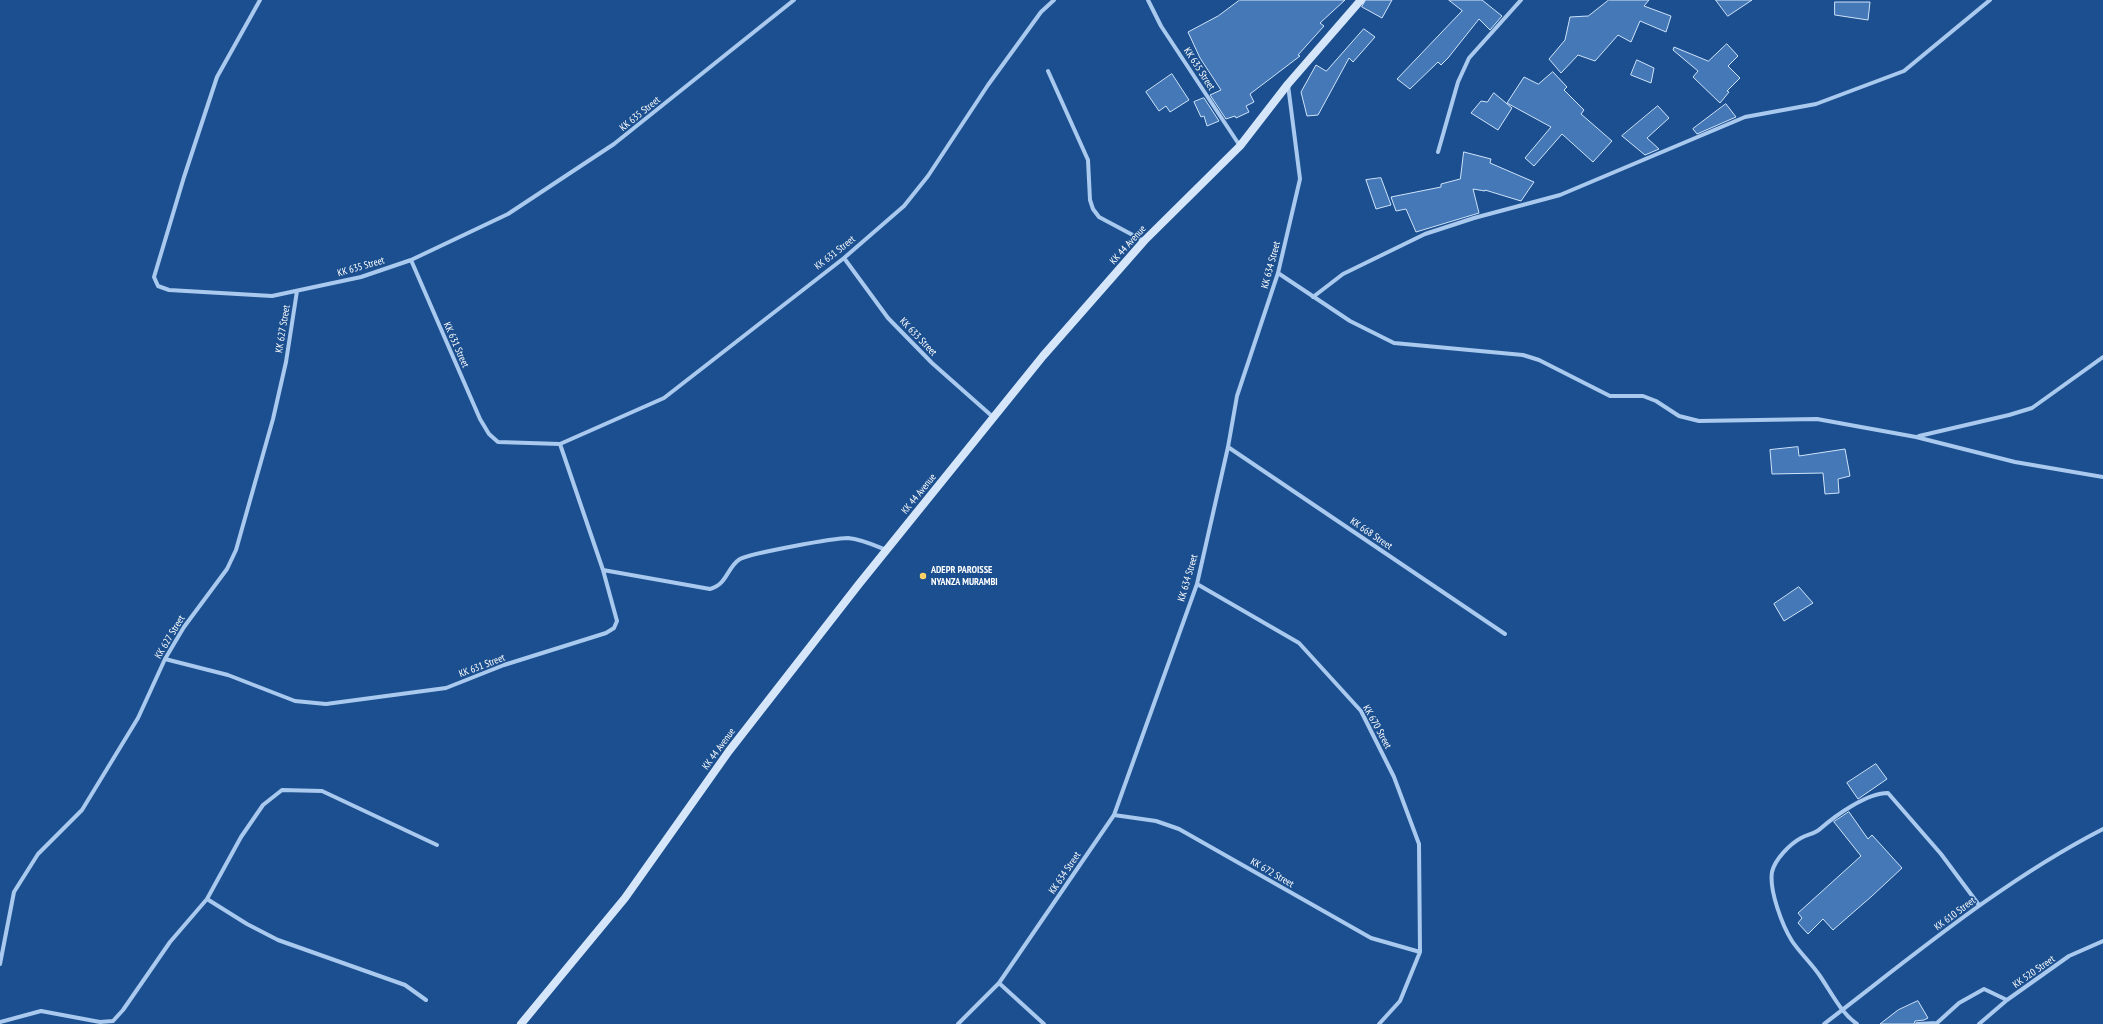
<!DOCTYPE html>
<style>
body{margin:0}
canvas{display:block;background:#1b4f8f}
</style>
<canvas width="2103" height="1024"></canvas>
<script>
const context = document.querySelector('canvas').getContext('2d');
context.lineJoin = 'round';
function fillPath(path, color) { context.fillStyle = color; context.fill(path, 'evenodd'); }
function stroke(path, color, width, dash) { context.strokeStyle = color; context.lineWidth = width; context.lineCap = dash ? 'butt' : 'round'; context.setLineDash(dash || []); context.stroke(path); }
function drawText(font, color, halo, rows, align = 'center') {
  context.font = font + ' "PT Sans Narrow",sans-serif'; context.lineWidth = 3; context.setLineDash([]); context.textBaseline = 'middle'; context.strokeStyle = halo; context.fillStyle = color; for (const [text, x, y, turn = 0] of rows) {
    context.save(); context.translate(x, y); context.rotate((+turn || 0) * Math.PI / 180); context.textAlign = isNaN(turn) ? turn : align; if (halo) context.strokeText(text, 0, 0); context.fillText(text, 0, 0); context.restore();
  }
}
const building = new Path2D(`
 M1240 0H1345L1320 23 1324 26 1298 55 1300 56 1250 94 1254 102 1246 106 1249 112 1236 118 1235 116 1226 119 1210 95 1221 90 1200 58 1188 32 1218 16Z
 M1366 0H1392L1382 18 1362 7Z
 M1449 0H1482L1502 16 1490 30 1479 19 1448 58 1441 65 1438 62 1410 89 1397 79 1462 11Z
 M1609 0H1649L1644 6 1671 16 1666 32 1640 21 1631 42 1618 35 1595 61 1578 55 1561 73 1549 59 1565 40 1570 17 1588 16Z
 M1716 0H1752L1728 16Z
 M1835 2H1870L1868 20 1835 15Z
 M1364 29 1375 37 1353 62 1349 58 1318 115 1307 116 1301 92 1316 65 1326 71Z
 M1727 44 1738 56 1728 66 1740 78 1727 91 1729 92 1720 103 1693 77 1698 71 1673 50 1674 47 1708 61Z
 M1637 60 1654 68 1651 83 1631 75Z
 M1553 72 1567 87 1564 90 1584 110 1581 114 1612 141 1593 162 1562 134 1534 166 1525 158 1551 127 1507 103 1524 77 1538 84Z
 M1172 74 1189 100 1170 112 1166 106 1159 111 1146 92Z
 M1494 93 1512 108 1498 130 1471 113 1481 101 1487 102Z
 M1204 98 1219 121 1207 126 1204 116 1201 117 1194 102Z
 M1726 104 1736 117 1697 134 1693 129Z
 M1658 106 1669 118 1647 138 1659 149 1645 155 1622 136Z
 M1464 152 1491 159 1490 163 1534 182 1521 201 1485 190V191L1473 189 1479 213 1416 232 1406 209 1396 211 1391 197 1441 187V184L1460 179Z
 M1381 178 1391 205 1376 209 1366 180Z
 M1798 447 1799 456 1845 449 1850 476 1838 479 1839 493 1825 494 1823 473 1772 474 1770 450Z
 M1799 587 1813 603 1784 621 1774 604Z
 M1876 764 1887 779 1858 799 1847 783Z
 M1849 812 1868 839 1872 835 1902 868 1872 896 1833 930 1823 919 1808 934 1798 923 1802 918 1798 913 1861 856 1834 822Z
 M1918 1001 1928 1018 1924 1020 1915 1021 1914 1024H1880L1898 1010Z`);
fillPath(building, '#4478b7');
stroke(building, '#cfe3fa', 1);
stroke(new Path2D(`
 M260 0 217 77 184 177 154 277 158 286 169 290 272 296 361 277 411 260 508 214 614 144 794 0
 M1148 0 1161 26 1240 146
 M1048 71 1088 160 1090 200 1093 209 1099 217 1144 241
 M1438 152 1458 82 1469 58 1521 0
 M844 258 888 318 932 363 993 417
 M411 260 480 419 489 434 498 442 560 444 664 398 844 258 904 206 928 176 988 85 1041 12 1054 0
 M1278 273 1350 321 1394 343 1523 355 1539 360 1610 396H1643L1656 401 1679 416 1699 421 1817 419 1916 437 2015 462 2103 477
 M1313 297 1343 274 1425 234 1474 218 1560 195 1745 117 1816 104 1904 71 1990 0
 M1919 436 2009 415 2032 408 2103 357
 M1228 447 1505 634
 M603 570 710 589C727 585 727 567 740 559 752 553 834 538 848 538 861 539 874 545 886 550
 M1197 584 1299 643 1361 711 1394 777 1419 844 1420 952 1400 1001 1379 1024
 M165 659 228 675 295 701 326 704 446 688 504 665 606 633 614 628 617 621 603 570 560 444
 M1114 815 1156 821 1179 829 1371 938 1420 952
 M207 899 247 924 278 940 405 985 426 1000
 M0 964 14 892 38 854 82 810 138 718 165 659 184 627 227 569 236 550 273 419 286 362 297 291
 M999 983 1044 1024
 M0 1022 41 1011 100 1022 113 1021 123 1010 170 942 207 899 241 837 263 805 282 790 322 791 437 845
 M958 1024 999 983 1114 815 1197 584 1228 447 1237 396 1278 273 1300 179 1288 85
 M1824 1024C1914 955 2002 881 2103 829
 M1857 1024C1841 1013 1831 992 1820 976 1812 964 1800 953 1792 941 1782 925 1769 890 1772 872 1775 859 1790 844 1801 838 1808 834 1815 834 1820 829 1836 815 1867 793 1888 793L1941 854 1979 905
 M1917 1024 1937 1023 1959 1003 1984 989 2007 1000
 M1979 1024 2007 1000 2069 956 2103 941`), '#a9c9ee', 4);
stroke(new Path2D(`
 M521 1024 625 898 729 751 859 584 1043 356 1144 241 1240 146 1288 84 1361 0`), '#d6e6fa', 8);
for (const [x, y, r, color] of [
 [923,576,4,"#ffd166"]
]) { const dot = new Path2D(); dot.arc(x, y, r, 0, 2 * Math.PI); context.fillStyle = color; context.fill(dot); stroke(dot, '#1b4f8f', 1.5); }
drawText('10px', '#fff', '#1b4f8f', [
 ["KK 635 Street",1199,69,57],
 ["KK 635 Street",640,114,-39],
 ["KK 44 Avenue",1128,245,-48],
 ["KK 631 Street",835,253,-38],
 ["KK 634 Street",1271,265,-75],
 ["KK 635 Street",361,267,-16],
 ["KK 627 Street",283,329,-81],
 ["KK 633 Street",918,337,46],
 ["KK 631 Street",456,345,66],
 ["KK 44 Avenue",919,494,-51],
 ["KK 668 Street",1371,534,34],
 ["KK 634 Street",1188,578,-74],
 ["KK 627 Street",170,637,-59],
 ["KK 631 Street",482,666,-21],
 ["KK 670 Street",1377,727,61],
 ["KK 44 Avenue",719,749,-54],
 ["KK 634 Street",1065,873,-56],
 ["KK 672 Street",1272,873,30],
 ["KK 610 Street",1955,914,-37],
 ["KK 520 Street",2034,972,-35]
]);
drawText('bold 10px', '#fff', '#1b4f8f', [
 ["ADEPR PAROISSE",931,570],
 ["NYANZA MURAMBI",931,582]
], 'left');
</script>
